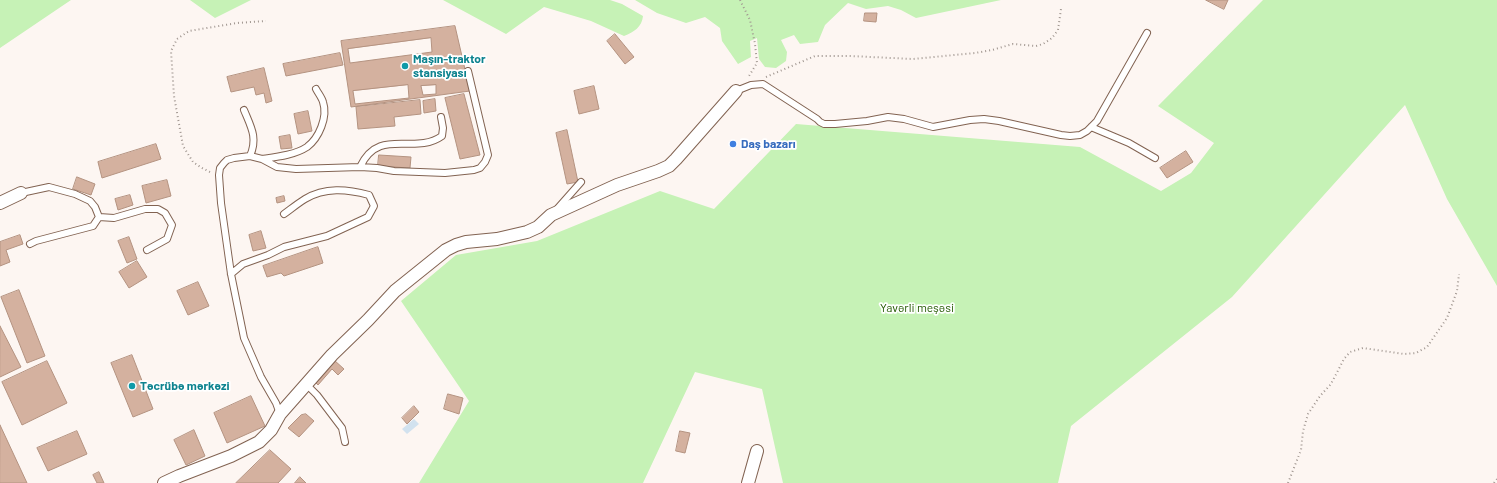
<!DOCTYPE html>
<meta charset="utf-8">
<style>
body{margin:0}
canvas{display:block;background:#fdf6f2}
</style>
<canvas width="1497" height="483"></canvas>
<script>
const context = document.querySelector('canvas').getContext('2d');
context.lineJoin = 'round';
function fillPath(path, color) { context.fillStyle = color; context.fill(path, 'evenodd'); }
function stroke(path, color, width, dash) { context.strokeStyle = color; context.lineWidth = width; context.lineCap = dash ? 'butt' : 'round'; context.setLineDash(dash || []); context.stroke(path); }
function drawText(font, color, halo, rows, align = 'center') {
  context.font = font + ' Barlow,sans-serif'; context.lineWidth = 3.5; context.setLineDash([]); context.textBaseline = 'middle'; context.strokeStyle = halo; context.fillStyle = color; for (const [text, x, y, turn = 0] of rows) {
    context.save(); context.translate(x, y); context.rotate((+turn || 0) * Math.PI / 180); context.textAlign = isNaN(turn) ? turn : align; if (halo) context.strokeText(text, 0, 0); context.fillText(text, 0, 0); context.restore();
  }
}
fillPath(new Path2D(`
 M0 0H71L0 48Z
 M190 0H251L215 18Z
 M443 0H610L622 4 643 16C642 27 634 32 624 36L591 21 544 7 506 34Z
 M635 0H1001L916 18 901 10 888 6 866 9 848 3 825 25 818 42 800 44 794 35 781 40 787 52 786 61 776 68 765 67 759 59 757 38 750 41 751 57 738 64 722 41 720 28 705 17 686 23 657 13Z
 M1263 0H1497V286L1447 199 1405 105 1232 297 1071 426 1058 483H783L762 389 695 372 643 483H419L469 401 401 301 456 255 537 241 660 191 714 209 796 124 1080 147 1161 191 1191 173 1214 143 1158 106Z`), '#c6f2b6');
fillPath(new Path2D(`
 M414 419 419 424 407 434 402 429Z`), '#d2e2ef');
const building = new Path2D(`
 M1206 0H1228L1224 9Z
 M865 13H877L876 22 864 21Z
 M455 26 470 91 351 107 341 41Z
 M615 34 634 57 625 64 607 41Z
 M431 38 432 52 350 63 348 49Z
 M340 53 343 65 286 76 283 64Z
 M264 68 272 101 266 103 264 93 256 95 254 87 231 92 227 77Z
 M408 85 409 98 355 104 353 91Z
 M436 85V94L423 95 421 86Z
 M594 86 599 109 579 114 574 91Z
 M464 94 480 155 460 159 445 98Z
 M435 99 436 111 424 113 423 101Z
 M420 100 421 114 394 117 395 126 358 129 356 107Z
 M308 111 312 131 298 134 294 114Z
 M567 130 578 182 567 184 556 133Z
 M290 135 292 148 281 149 279 137Z
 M156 144 161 159 102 178 98 162Z
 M1186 151 1193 162 1167 178 1160 168Z
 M379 155 411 157 410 168 378 166Z
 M77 177 95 184 91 195 73 189Z
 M167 180 171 196 146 203 142 186Z
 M130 195 133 205 118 210 115 199Z
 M284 196 285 201 277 203 276 198Z
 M261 231 266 248 253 251 249 235Z
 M20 235 23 244 6 250 10 262 0 266V242Z
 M129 237 137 259 127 263 118 241Z
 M318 247 323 263 284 276 281 273 267 277 263 266Z
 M137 261 147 277 129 288 119 272Z
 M198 282 209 306 188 315 177 291Z
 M19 290 45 356 27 363 1 297Z
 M0 326 21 367 0 377Z
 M132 355 153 409 133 417 111 363Z
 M334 360 344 369 338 375 332 369 318 385 315 382Z
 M47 361 67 403 22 425 2 382Z
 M448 394 463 398 459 414 444 409Z
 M251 396 265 426 227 443 214 413Z
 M414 406 419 412 407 424 402 418Z
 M306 414 314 421 299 437 288 428 301 415Z
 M0 425 27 483H0Z
 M194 430 205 456 186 465 174 440Z
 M77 431 87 454 48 471 37 448Z
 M680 431 690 433 685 453 676 451Z
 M270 450 291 469 278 483H236Z
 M99 472 104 483H97L93 475Z
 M300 477 306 483H295Z`);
fillPath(building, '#d4b19f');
stroke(building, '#b49381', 1);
const service = new Path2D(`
 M736 91 751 85 763 84 817 119 820 122 824 124H835L867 121 888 117 904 119 933 127 970 120 984 119 999 121 1061 135 1070 136 1080 135 1087 131 1097 121 1147 33
 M244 110C251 127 258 138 250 156
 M1091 127 1129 143 1155 158
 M262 159C276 157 295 155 307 147 319 138 328 117 323 102 322 98 318 93 316 89
 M360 167C379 126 414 156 442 136L443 128 441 117
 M21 193 49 187 75 194 90 201 95 207 99 217 93 226 36 241 30 244
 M558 208 581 182
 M99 217 114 218 145 209H158L165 213 172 225 167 239 147 250
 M231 274 243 264 268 255 284 247 327 236 368 217 374 206 369 195C347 189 325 187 305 199 297 204 291 209 284 214
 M306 384 317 395 342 428 345 442
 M280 414 276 403 261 377 244 338 231 274 221 203 219 175 220 168 224 163 227 160 234 158 250 156 262 159 277 167 296 169 360 167 377 168 394 171 445 173 474 170 480 168 485 162 488 155 468 71`);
const minor = new Path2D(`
 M0 203 21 193
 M164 483 179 476 231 456 259 442 271 430 280 414 332 355 368 320 395 291 446 250 456 245 466 242 497 239 527 232 538 227 551 215 617 185 658 171 669 166 676 159 736 91
 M748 483 757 451`);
stroke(service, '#826352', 8);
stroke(minor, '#826352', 14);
stroke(new Path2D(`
 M740 0 750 20 755 44 757 63 749 76
 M766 77 815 56H850L913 59 975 53 992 50 1013 44 1036 46 1043 44 1052 38 1058 30 1061 9
 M210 172 202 168 193 162 183 146 174 96 171 51 177 39 189 31 237 23 266 21
 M1288 483 1301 450 1303 431 1308 414 1320 396 1331 384 1344 359 1350 352 1363 348 1404 354 1416 353 1427 347 1447 318 1457 291 1459 274
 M1494 483 1497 479`), '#a09690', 2, [1, 3]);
stroke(service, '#fff', 6);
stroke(minor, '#fff', 12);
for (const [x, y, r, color] of [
 [405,66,4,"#0f9aa8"],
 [733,144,4,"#3f7fe0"],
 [132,386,4,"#0f9aa8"]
]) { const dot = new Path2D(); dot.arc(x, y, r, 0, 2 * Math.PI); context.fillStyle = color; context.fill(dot); stroke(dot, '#fff', 1.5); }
drawText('bold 12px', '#0d838f', '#fff', [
 ["Maşın-traktor",413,59],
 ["stansiyası",413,73],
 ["Təcrübə mərkəzi",140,386]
], 'left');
drawText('bold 12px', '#366cbe', '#fff', [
 ["Daş bazarı",741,144]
], 'left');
drawText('12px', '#235900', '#fff', [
 ["Yavərli meşəsi",917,308]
]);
</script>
